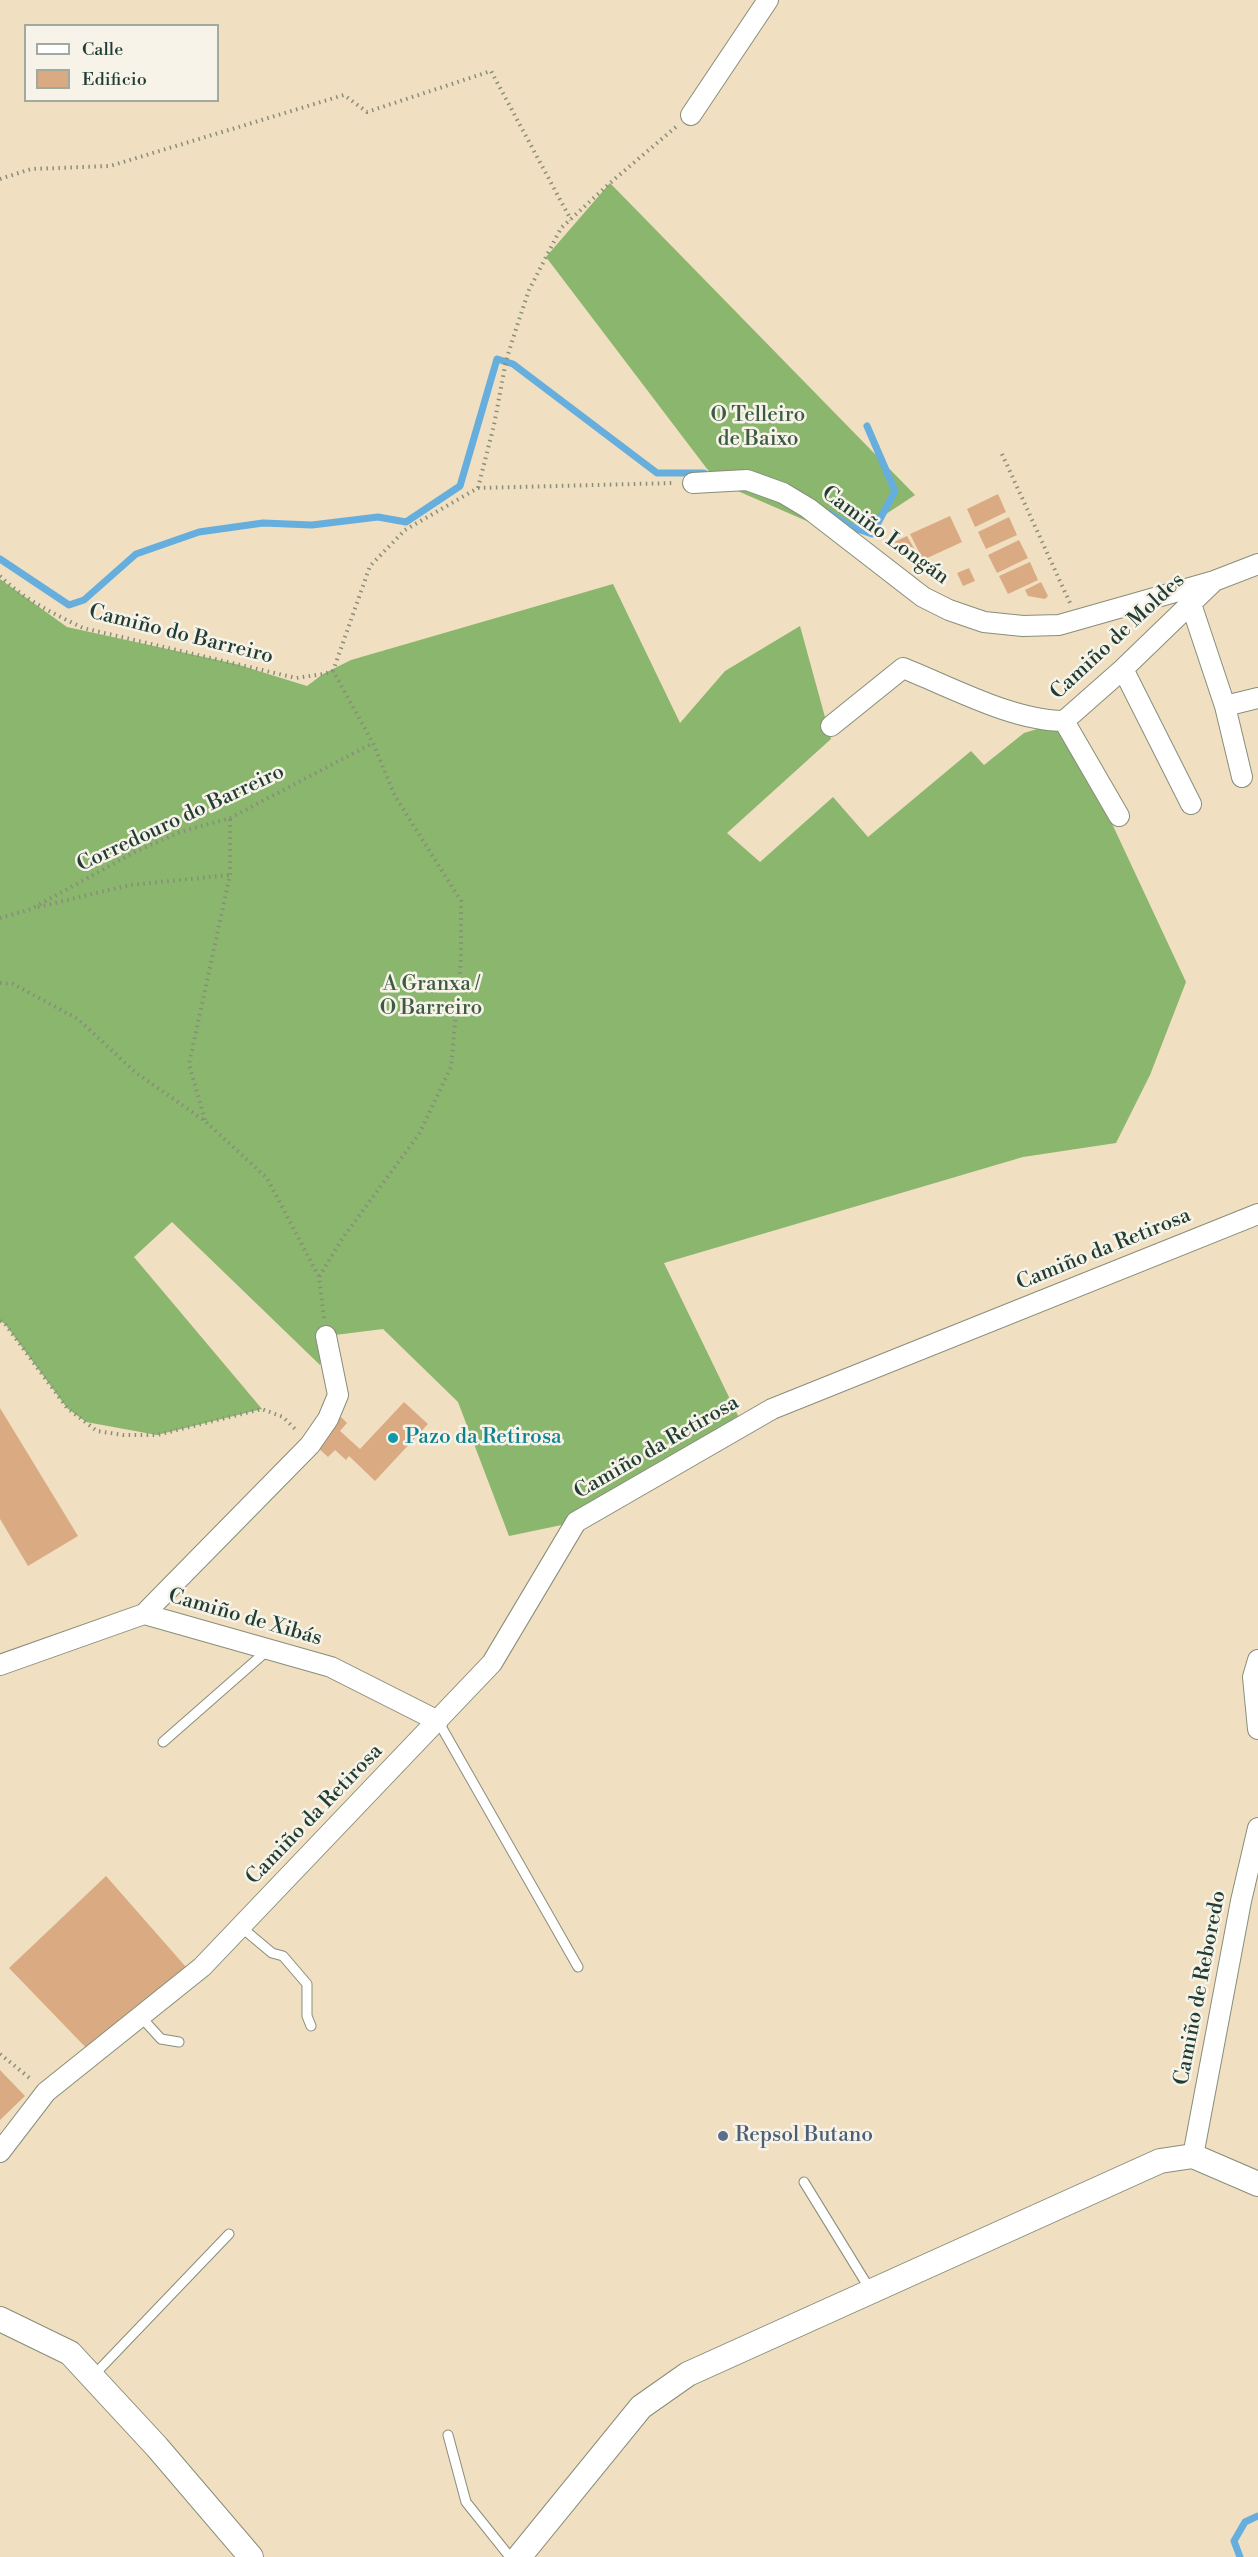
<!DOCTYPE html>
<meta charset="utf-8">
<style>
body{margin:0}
#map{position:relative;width:1258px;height:2557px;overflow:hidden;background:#f1dfc1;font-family:"Libre Bodoni",serif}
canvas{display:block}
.legend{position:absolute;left:24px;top:24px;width:195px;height:78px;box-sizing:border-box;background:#f7f3e8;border:2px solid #a1aaa0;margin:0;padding:8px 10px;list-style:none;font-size:18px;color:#1f3d34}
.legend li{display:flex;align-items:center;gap:12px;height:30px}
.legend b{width:30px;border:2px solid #a1aaa0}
</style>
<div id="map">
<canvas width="1258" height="2557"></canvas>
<ul class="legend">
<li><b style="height:8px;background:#fff"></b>Calle</li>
<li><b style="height:16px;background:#daab83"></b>Edificio</li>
</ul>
</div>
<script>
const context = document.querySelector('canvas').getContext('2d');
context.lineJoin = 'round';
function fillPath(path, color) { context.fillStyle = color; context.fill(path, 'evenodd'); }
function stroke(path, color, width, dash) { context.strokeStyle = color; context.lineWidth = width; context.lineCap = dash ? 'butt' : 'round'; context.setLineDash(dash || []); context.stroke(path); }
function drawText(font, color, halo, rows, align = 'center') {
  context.font = font + ' "Libre Bodoni",serif'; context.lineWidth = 5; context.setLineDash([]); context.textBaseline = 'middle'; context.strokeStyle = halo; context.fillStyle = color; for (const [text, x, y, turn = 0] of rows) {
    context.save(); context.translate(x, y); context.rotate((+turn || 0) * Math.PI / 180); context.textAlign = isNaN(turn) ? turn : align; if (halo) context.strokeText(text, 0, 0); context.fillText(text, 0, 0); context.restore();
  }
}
fillPath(new Path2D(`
 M610 183 915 495 848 539 717 482 546 257Z
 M0 579 67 627 236 664 307 686 323 674 351 660 613 584 680 723 725 671 800 626 831 739 727 833 760 862 833 797 868 837 971 751 984 765 1024 733 1064 721 1186 982 1150 1075 1116 1143 1023 1157 664 1263 743 1426 576 1522 509 1536 458 1402 383 1329 327 1336 320 1365 172 1222 134 1257 262 1409 157 1435 86 1422 67 1408 5 1324 0 1321Z`), '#8ab66e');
stroke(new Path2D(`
 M829 513 852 527 872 534 895 491 867 426
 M0 559 69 605 84 600 136 554 199 532 263 523 312 525 378 517 406 522 460 486 497 359 513 364 657 473H704
 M1240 2557 1234 2541 1245 2522 1258 2516`), '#65aedd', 7);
fillPath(new Path2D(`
 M998 494 1006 512 975 527 967 509Z
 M950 516 962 542 923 560 910 534Z
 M1009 517 1017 535 986 549 978 532Z
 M907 536 915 550 908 552 894 542Z
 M1019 540 1028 558 997 573 988 555Z
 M1030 562 1038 580 1008 594 999 576Z
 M969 568 975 581 963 586 957 573Z
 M1041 582 1048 596 1045 599 1028 596 1025 590Z
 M404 1402 428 1424 375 1481 349 1456 346 1460 335 1450 328 1457 315 1445 341 1417 347 1423 340 1431 360 1449Z
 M0 1408 78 1536 28 1566 0 1519Z
 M106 1876 193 1975 93 2055 9 1968Z
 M0 2070 25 2096 0 2120Z`), '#daab83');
const service = new Path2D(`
 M438 1721 578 1967
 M163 1742 269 1649
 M241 1927 272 1953 283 1956 307 1984V2016L311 2026
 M141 2017 161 2039 179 2042
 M804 2182 871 2291
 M94 2375 229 2234
 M448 2435 466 2502 510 2557`);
const minor = new Path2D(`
 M691 115 768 0
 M693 483 747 480 783 493 808 508 923 597 949 610 984 622 1023 626 1059 625 1214 581 1258 564
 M1191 604 1225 706 1258 698
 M1123 669 1191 804
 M1225 706 1242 777
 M1064 721 1119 816
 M831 726 903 668C951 687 1013 721 1064 721L1123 669 1212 583
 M144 1614 310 1445 328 1419 338 1395 326 1336
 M1258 1660 1253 1677 1258 1729
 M0 1665 144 1614 331 1667 438 1721
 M0 2152 46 2092 202 1967 492 1663 576 1522 772 1409 1258 1214
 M1193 2156 1241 1901 1258 1828`);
const tertiary = new Path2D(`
 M0 2319 70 2353 157 2447 251 2557
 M519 2557 641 2407 688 2374 1160 2161 1193 2156 1258 2184`);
stroke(service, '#888e7a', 11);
stroke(minor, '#888e7a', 22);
stroke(tertiary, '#888e7a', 26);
stroke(new Path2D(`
 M0 179 31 169 110 166 344 95 367 112 491 71 571 220
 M1002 454 1070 603
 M478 488 494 425 506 361 516 329 529 290 561 228 610 183 677 126
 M0 576C23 599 54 614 83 628L296 678 323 674 333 671
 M38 907 130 885 230 875
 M0 918 31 909 135 852 180 832 230 818 373 743
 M0 983 13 984 78 1019 135 1072 205 1121 267 1178 319 1277
 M205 1120 189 1064 230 875V818
 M324 1318 319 1277 342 1239 419 1134 451 1067 461 959V901L395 796 373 743 333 671 370 566 405 530 478 488 674 483
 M0 1321 5 1324 67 1408 97 1431 123 1435H157L262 1409 283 1417 297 1431
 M0 2054 32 2080`), '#888e7a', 4, [1.5, 4.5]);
stroke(service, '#fff', 9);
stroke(minor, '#fff', 20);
stroke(tertiary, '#fff', 24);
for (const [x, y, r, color] of [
 [393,1438,6,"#0f9aa8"],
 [723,2136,6,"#5c6f8a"]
]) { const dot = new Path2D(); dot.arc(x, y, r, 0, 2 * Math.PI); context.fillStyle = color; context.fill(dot); stroke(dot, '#f7f3e8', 2); }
drawText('21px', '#3c5b43', '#f7f3e8', [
 ["O Telleiro",758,416],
 ["de Baixo",758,440],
 ["A Granxa /",431,985],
 ["O Barreiro",431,1009]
]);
drawText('21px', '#1f3d34', '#f7f3e8', [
 ["Camiño Longán",885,536,36],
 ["Camiño do Barreiro",181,635,14],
 ["Camiño de Moldes",1118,637,-43],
 ["Corredouro do Barreiro",181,819,-25],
 ["Camiño da Retirosa",1104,1250,-22],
 ["Camiño da Retirosa",657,1448,-30],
 ["Camiño de Xibás",245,1618,16],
 ["Camiño da Retirosa",315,1815,-46],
 ["Camiño de Reboredo",1201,1988,-79]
]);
drawText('21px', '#0d838f', '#f7f3e8', [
 ["Pazo da Retirosa",405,1438]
], 'left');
drawText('21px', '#4e5e75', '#f7f3e8', [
 ["Repsol Butano",735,2136]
], 'left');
</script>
